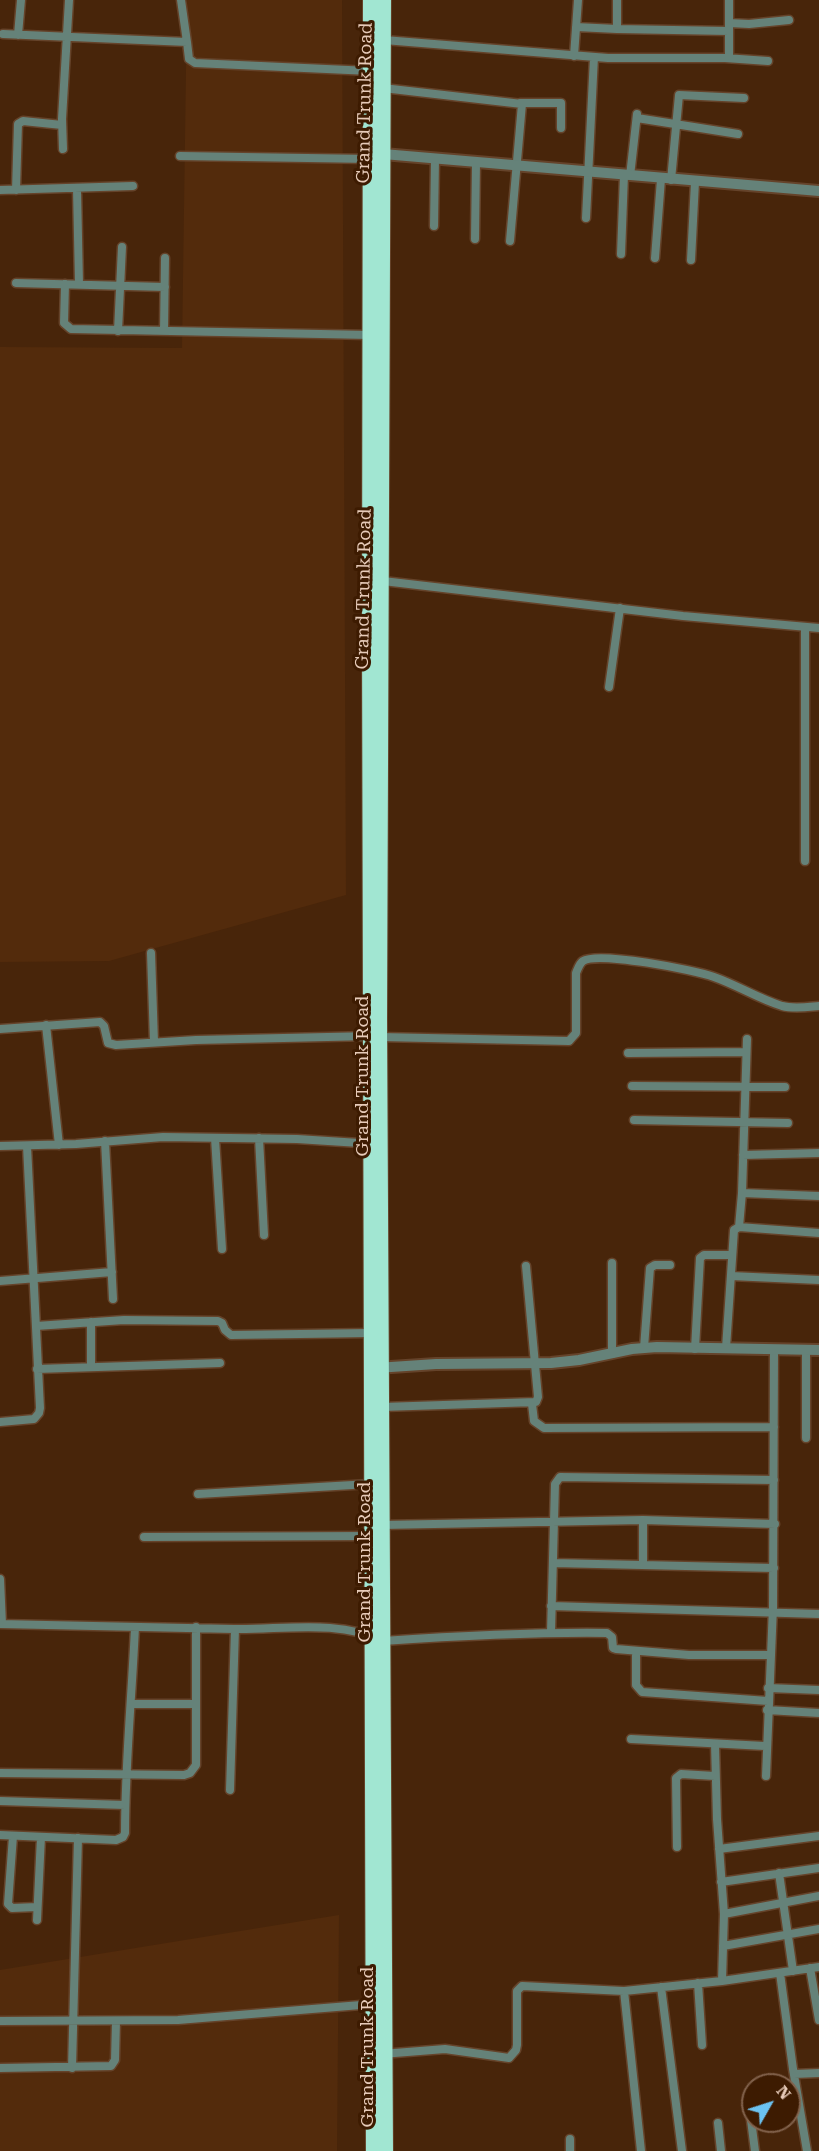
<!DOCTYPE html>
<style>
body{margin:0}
#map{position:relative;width:819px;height:2151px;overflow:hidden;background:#48250a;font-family:"Roboto Serif",serif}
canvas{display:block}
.north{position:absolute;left:741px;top:2073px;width:60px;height:60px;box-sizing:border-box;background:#3d1b01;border:2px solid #81614b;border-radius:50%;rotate:51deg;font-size:16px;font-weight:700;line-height:24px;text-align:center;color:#e7cbb9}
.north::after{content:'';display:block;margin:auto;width:21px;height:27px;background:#6cc3f2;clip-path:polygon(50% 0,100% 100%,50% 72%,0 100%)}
</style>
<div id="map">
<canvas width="819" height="2151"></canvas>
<div class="north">N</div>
</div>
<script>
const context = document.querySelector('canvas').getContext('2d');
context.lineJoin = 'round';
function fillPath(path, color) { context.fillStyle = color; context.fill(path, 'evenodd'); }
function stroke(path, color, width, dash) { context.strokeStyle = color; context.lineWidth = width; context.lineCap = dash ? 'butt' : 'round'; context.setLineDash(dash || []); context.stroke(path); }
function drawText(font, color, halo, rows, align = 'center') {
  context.font = font + ' "Roboto Serif",serif'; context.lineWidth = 6; context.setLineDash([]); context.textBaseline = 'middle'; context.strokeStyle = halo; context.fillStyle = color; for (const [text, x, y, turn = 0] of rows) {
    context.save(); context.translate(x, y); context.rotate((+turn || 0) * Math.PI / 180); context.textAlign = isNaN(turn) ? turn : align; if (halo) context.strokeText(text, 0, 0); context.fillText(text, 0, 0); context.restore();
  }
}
fillPath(new Path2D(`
 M187 0H342L346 895 109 961 0 962V347L182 348Z
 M339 1915 337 2151H0V1970Z`), '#532b0c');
const minor = new Path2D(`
 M181 0 187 42
 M729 0V58
 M729 23 749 24 789 20
 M576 27 617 29 729 31
 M617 29V0
 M3 34 187 42 189 59 195 63 370 71
 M18 35 21 0
 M384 40 608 58H725L768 61
 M574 56 578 0
 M383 88 522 104 510 241
 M520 103H561V128
 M637 118 738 134
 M63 149 62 119 69 0
 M180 156 370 159
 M630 176 637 114
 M671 180 679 95 744 98
 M77 189 79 284
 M0 190 133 186
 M16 190 18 124 23 121 62 125
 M586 218 594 57
 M434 226 435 159
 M475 239 476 162
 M621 254 624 175
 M655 258 661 179
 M691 260 695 182
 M16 283 165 287
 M65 284 64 323 71 329 370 335
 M118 331 122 247
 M164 331 165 258
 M383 581 683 616 819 628
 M805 627V861
 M609 687 620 608
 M151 953 154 1042
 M46 1025 59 1145
 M0 1029 100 1022 104 1026 108 1043 116 1045 196 1040 371 1036
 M380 1037 569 1041 576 1033V973C578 969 579 964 583 961 598 951 695 970 714 977 737 985 759 999 782 1006 794 1009 807 1007 819 1006
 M628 1053 746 1052
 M632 1086 785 1087
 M634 1120 788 1123
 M215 1138 222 1249
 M259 1138 264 1235
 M105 1141 113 1299
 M0 1146 76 1144 163 1137 297 1139 375 1144
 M743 1155 819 1153
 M742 1193 819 1196
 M739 1227 742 1193 747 1039
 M612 1263V1354
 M731 1276 819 1280
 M0 1281 112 1272
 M91 1322V1367
 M36 1326 124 1320 218 1321 222 1323 225 1330 231 1335 370 1333
 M644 1348 650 1268 655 1265H670
 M726 1348 734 1230 739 1227 819 1233
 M695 1349 700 1258 704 1255H732
 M806 1350V1438
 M37 1369 220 1363
 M532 1404 534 1421 544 1428 774 1427
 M382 1407 536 1402 538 1397 526 1266
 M0 1422 34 1419 39 1413 40 1408 27 1146
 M198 1494 370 1484
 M382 1525 643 1520 775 1524
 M144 1537 370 1536
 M553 1563 774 1568
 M643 1564V1520
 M0 1579 2 1624
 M551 1606 819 1614
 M0 1624C78 1626 156 1628 234 1629 282 1630 338 1619 383 1641 458 1636 532 1632 607 1633L612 1637 613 1648 616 1649 689 1655H770
 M551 1632 555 1484 560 1477 774 1480
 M636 1651V1685L642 1692 768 1701
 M768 1688 819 1690
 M131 1704H195
 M767 1710 819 1713
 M631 1739 765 1746
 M715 1744 717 1819 724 1914 722 1981
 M0 1773 184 1775 190 1773 196 1765V1627
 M766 1776 773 1607 774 1349
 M230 1790 235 1629
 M0 1801 125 1805
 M0 1835 116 1840 123 1837 125 1833C125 1764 132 1695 135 1627
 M13 1836 8 1904 12 1908 37 1907
 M677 1847 676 1778 681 1774 715 1776
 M719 1849 819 1836
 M779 1873 793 1971
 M721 1882 819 1868
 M724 1914 819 1896
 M37 1920 41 1837
 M723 1946 819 1929
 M810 1968 819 2020
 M780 1973 793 2069 807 2151
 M698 1983 702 2045
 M661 1987 682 2151
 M624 1991 641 2151
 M0 2021 178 2020 373 2004
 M382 2054 445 2049 509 2058 516 2050 517 2045V1991L522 1986 624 1991 722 1981 819 1967
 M0 2068 111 2066 115 2060 116 2021
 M72 2068 78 1838
 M794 2074 819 2073
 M751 2120 755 2151
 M718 2123 721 2151
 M570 2151V2139`);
const tertiary = new Path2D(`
 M383 154 819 191
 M376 1368 436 1364 551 1363 579 1360 632 1349 657 1347 819 1350`);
const trunk = new Path2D(`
 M370 0 369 632 373 2151
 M384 0 380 1019 386 2151`);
stroke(minor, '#65432a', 11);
stroke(tertiary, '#65432a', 14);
stroke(trunk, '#65432a', 16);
stroke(minor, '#658279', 8);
stroke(tertiary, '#658279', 10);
stroke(trunk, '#a1e6d2', 14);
drawText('18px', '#e7cbb9', '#3d1b01', [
 ["Grand Trunk Road",365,103,-89],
 ["Grand Trunk Road",364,589,-89],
 ["Grand Trunk Road",363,1076,-90],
 ["Grand Trunk Road",365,1562,-90],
 ["Grand Trunk Road",368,2047,-90]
]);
</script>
